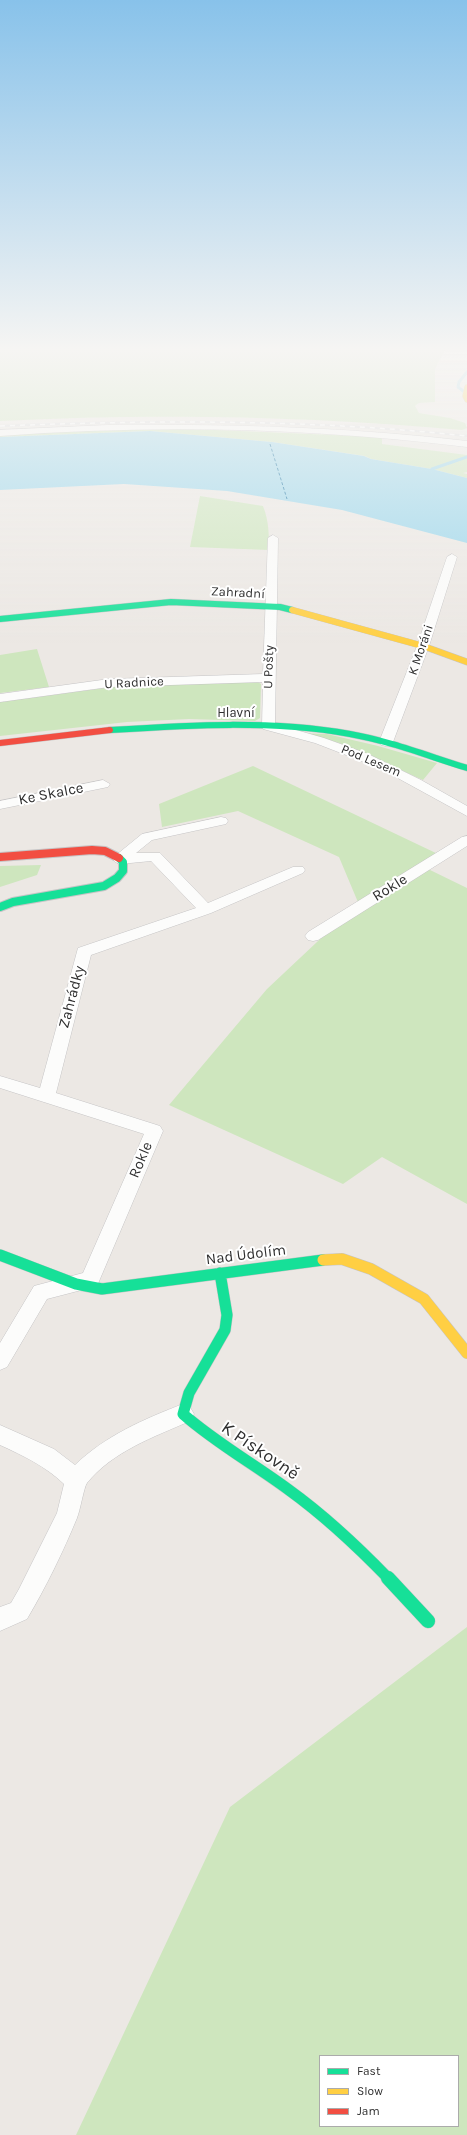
<!DOCTYPE html>
<meta charset="utf-8">
<style>
body{margin:0}
#map{position:relative;width:467px;height:2135px;overflow:hidden;background:#ece8e4;font-family:Karla,sans-serif}
canvas{display:block}
.legend{position:absolute;left:319px;top:2055px;width:140px;height:72px;box-sizing:border-box;background:#fff;border:1px solid #ababab;margin:0;padding:5px 7px;list-style:none;font-size:12px;color:#2e2e2e}
.legend li{display:flex;align-items:center;gap:8px;height:20px}
.legend b{width:20px;border:1px solid #ababab}
</style>
<div id="map">
<canvas width="467" height="2135"></canvas>
<ul class="legend">
<li><b style="height:5px;background:#16e098"></b>Fast</li>
<li><b style="height:5px;background:#ffcf43"></b>Slow</li>
<li><b style="height:5px;background:#f24e42"></b>Jam</li>
</ul>
</div>
<script>
const context = document.querySelector('canvas').getContext('2d');
context.lineJoin = 'round';
function fillPath(path, color) { context.fillStyle = color; context.fill(path, 'evenodd'); }
function stroke(path, color, width, dash) { context.strokeStyle = color; context.lineWidth = width; context.lineCap = dash ? 'butt' : 'round'; context.setLineDash(dash || []); context.stroke(path); }
function drawText(font, color, halo, rows, align = 'center') {
  context.font = font + ' Karla,sans-serif'; context.lineWidth = 4; context.setLineDash([]); context.textBaseline = 'middle'; context.strokeStyle = halo; context.fillStyle = color; for (const [text, x, y, turn = 0] of rows) {
    context.save(); context.translate(x, y); context.rotate((+turn || 0) * Math.PI / 180); context.textAlign = isNaN(turn) ? turn : align; if (halo) context.strokeText(text, 0, 0); context.fillText(text, 0, 0); context.restore();
  }
}
fillPath(new Path2D(`
 M0 348H446L435 369V402L419 403 415 406 419 413 450 418 465 423 467 428 462 430C308 416 155 413 0 421Z
 M169 428 382 437V444L467 455V472L463 473 467 474V478L432 469 371 459 365 456 272 442 150 431 0 437V434Z
 M200 496 263 506C269 521 269 535 269 550L190 547Z
 M37 649 49 687 0 693V655Z
 M256 681 261 684 260 718 255 721 189 719 127 722 0 736V702L119 686Z
 M295 733 327 734 378 746 437 763 423 780 339 743Z
 M253 766 440 855 360 907 339 857 238 811 162 827 159 804Z
 M41 865 37 875 0 887V866Z
 M428 869 467 888V1204L382 1157 343 1184 169 1105 267 989 334 926Z
 M467 1627V2135H76L230 1807ZM320 2056H458V2126H320Z`), '#cee6be');
fillPath(new Path2D(`
 M150 431 272 442 364 456 371 459 432 469 467 478V543L342 510 227 491 124 484 0 490V437Z`), '#99d6ec');
stroke(new Path2D(`
 M464 348 467 350
 M467 372 459 382 458 387 467 394
 M429 474 432 469 467 457`), '#99d6ec', 3);
stroke(new Path2D(`
 M270 444 287 499`), '#0d6fa3', 1, [3, 2]);
const street = new Path2D(`
 M108 425C228 424 348 427 467 441V447C313 428 155 424 0 436V430Z
 M273 535 278 538 275 724 324 738 368 754 421 780 467 806V816L394 776 359 760 315 743 263 729 262 726 263 682 109 687 0 702V694L109 679 263 674 268 538Z
 M452 554 457 557 429 646 393 742 386 746 381 745 379 742 417 646 447 557Z
 M103 780 110 784 108 787 0 809V801Z
 M221 817 226 818 228 821 226 824 152 840 136 853H160L208 903 293 867H303L305 870 303 873 211 913 91 955 56 1093 160 1126 163 1131 97 1286 47 1299 7 1367 0 1370V1343L34 1286 83 1273 144 1134 0 1088V1076L40 1088 78 948 196 908 151 861 120 864 115 862 113 859 115 856 142 834Z
 M467 836V846L318 940 313 941 308 940 305 936 308 932 462 837Z
 M183 1404 190 1407 194 1414 190 1421C154 1437 113 1451 87 1483 84 1487 80 1511 77 1518 63 1552 46 1587 27 1619L0 1631V1607L11 1603 19 1589 57 1513 64 1484C45 1466 24 1456 0 1445V1425L54 1449 75 1465C105 1436 144 1419 183 1404Z`);
const fastFar3 = new Path2D(`
 M0 619 171 602 280 607 292 610
 M110 730C189 725 271 720 350 734 390 741 428 756 467 768`);
const fastFar2 = new Path2D(`
 M0 907 13 902 104 886 117 878 123 871V862L119 858`);
const fastFar1 = new Path2D(`
 M0 1255 76 1284 102 1289 323 1260
 M220 1273 227 1315 225 1330 189 1393 183 1414C216 1443 254 1464 289 1490 325 1516 358 1547 389 1579`);
const fast = new Path2D(`
 M388 1578 428 1621`);
const slowFar2 = new Path2D(`
 M467 387 465 396 467 400`);
const slowFar1 = new Path2D(`
 M292 610 423 646 467 662`);
const slow = new Path2D(`
 M323 1260 342 1259 371 1269 424 1299 467 1353`);
const jamFar1 = new Path2D(`
 M0 743 110 730`);
const jam = new Path2D(`
 M0 857 92 850 105 851 119 858`);
stroke(street, '#c5c4c5', 1);
stroke(fastFar3, '#c5c4c5', 7);
stroke(fastFar2, '#c5c4c5', 10);
stroke(fastFar1, '#c5c4c5', 12);
stroke(fast, '#c5c4c5', 15);
stroke(slowFar2, '#c5c4c5', 5.5);
stroke(slowFar1, '#c5c4c5', 7);
stroke(slow, '#c5c4c5', 12);
stroke(jamFar1, '#c5c4c5', 7);
stroke(jam, '#c5c4c5', 10);
fillPath(street, '#fcfcfb');
stroke(fastFar3, '#16e098', 6);
stroke(fastFar2, '#16e098', 8);
stroke(fastFar1, '#16e098', 11);
stroke(fast, '#16e098', 14);
stroke(slowFar2, '#ffcf43', 5);
stroke(slowFar1, '#ffcf43', 6);
stroke(slow, '#ffcf43', 11);
stroke(jamFar1, '#f24e42', 6);
stroke(jam, '#f24e42', 8);
const rail = new Path2D(`
 M0 426C156 420 311 419 467 436`);
stroke(rail, '#dfdfe1', 2.5);
stroke(rail, '#fff', 1.5, [5]);
const sky = context.createLinearGradient(0, 0, 0, 647);
sky.addColorStop(0, '#88c2ea');
sky.addColorStop(0.54, '#f6f5f3');
sky.addColorStop(1, '#f6f5f300');
context.fillStyle = sky;
context.fillRect(0, 0, 467, 647);
drawText('13px', '#2e2e2e', '#fff', [
 ["Zahradní",238,593,3],
 ["K Moráni",421,650,-71],
 ["U Pošty",269,667,-88],
 ["U Radnice",134,683,-3],
 ["Hlavní",236,713],
 ["Pod Lesem",371,761,23]
]);
drawText('15px', '#2e2e2e', '#fff', [
 ["Ke Skalce",51,794,-11],
 ["Rokle",390,888,-32],
 ["Zahrádky",72,997,-75],
 ["Rokle",141,1160,-67],
 ["Nad Údolím",246,1255,-7]
]);
drawText('18px', '#2e2e2e', '#fff', [
 ["K Pískovně",260,1451,34]
]);
</script>
